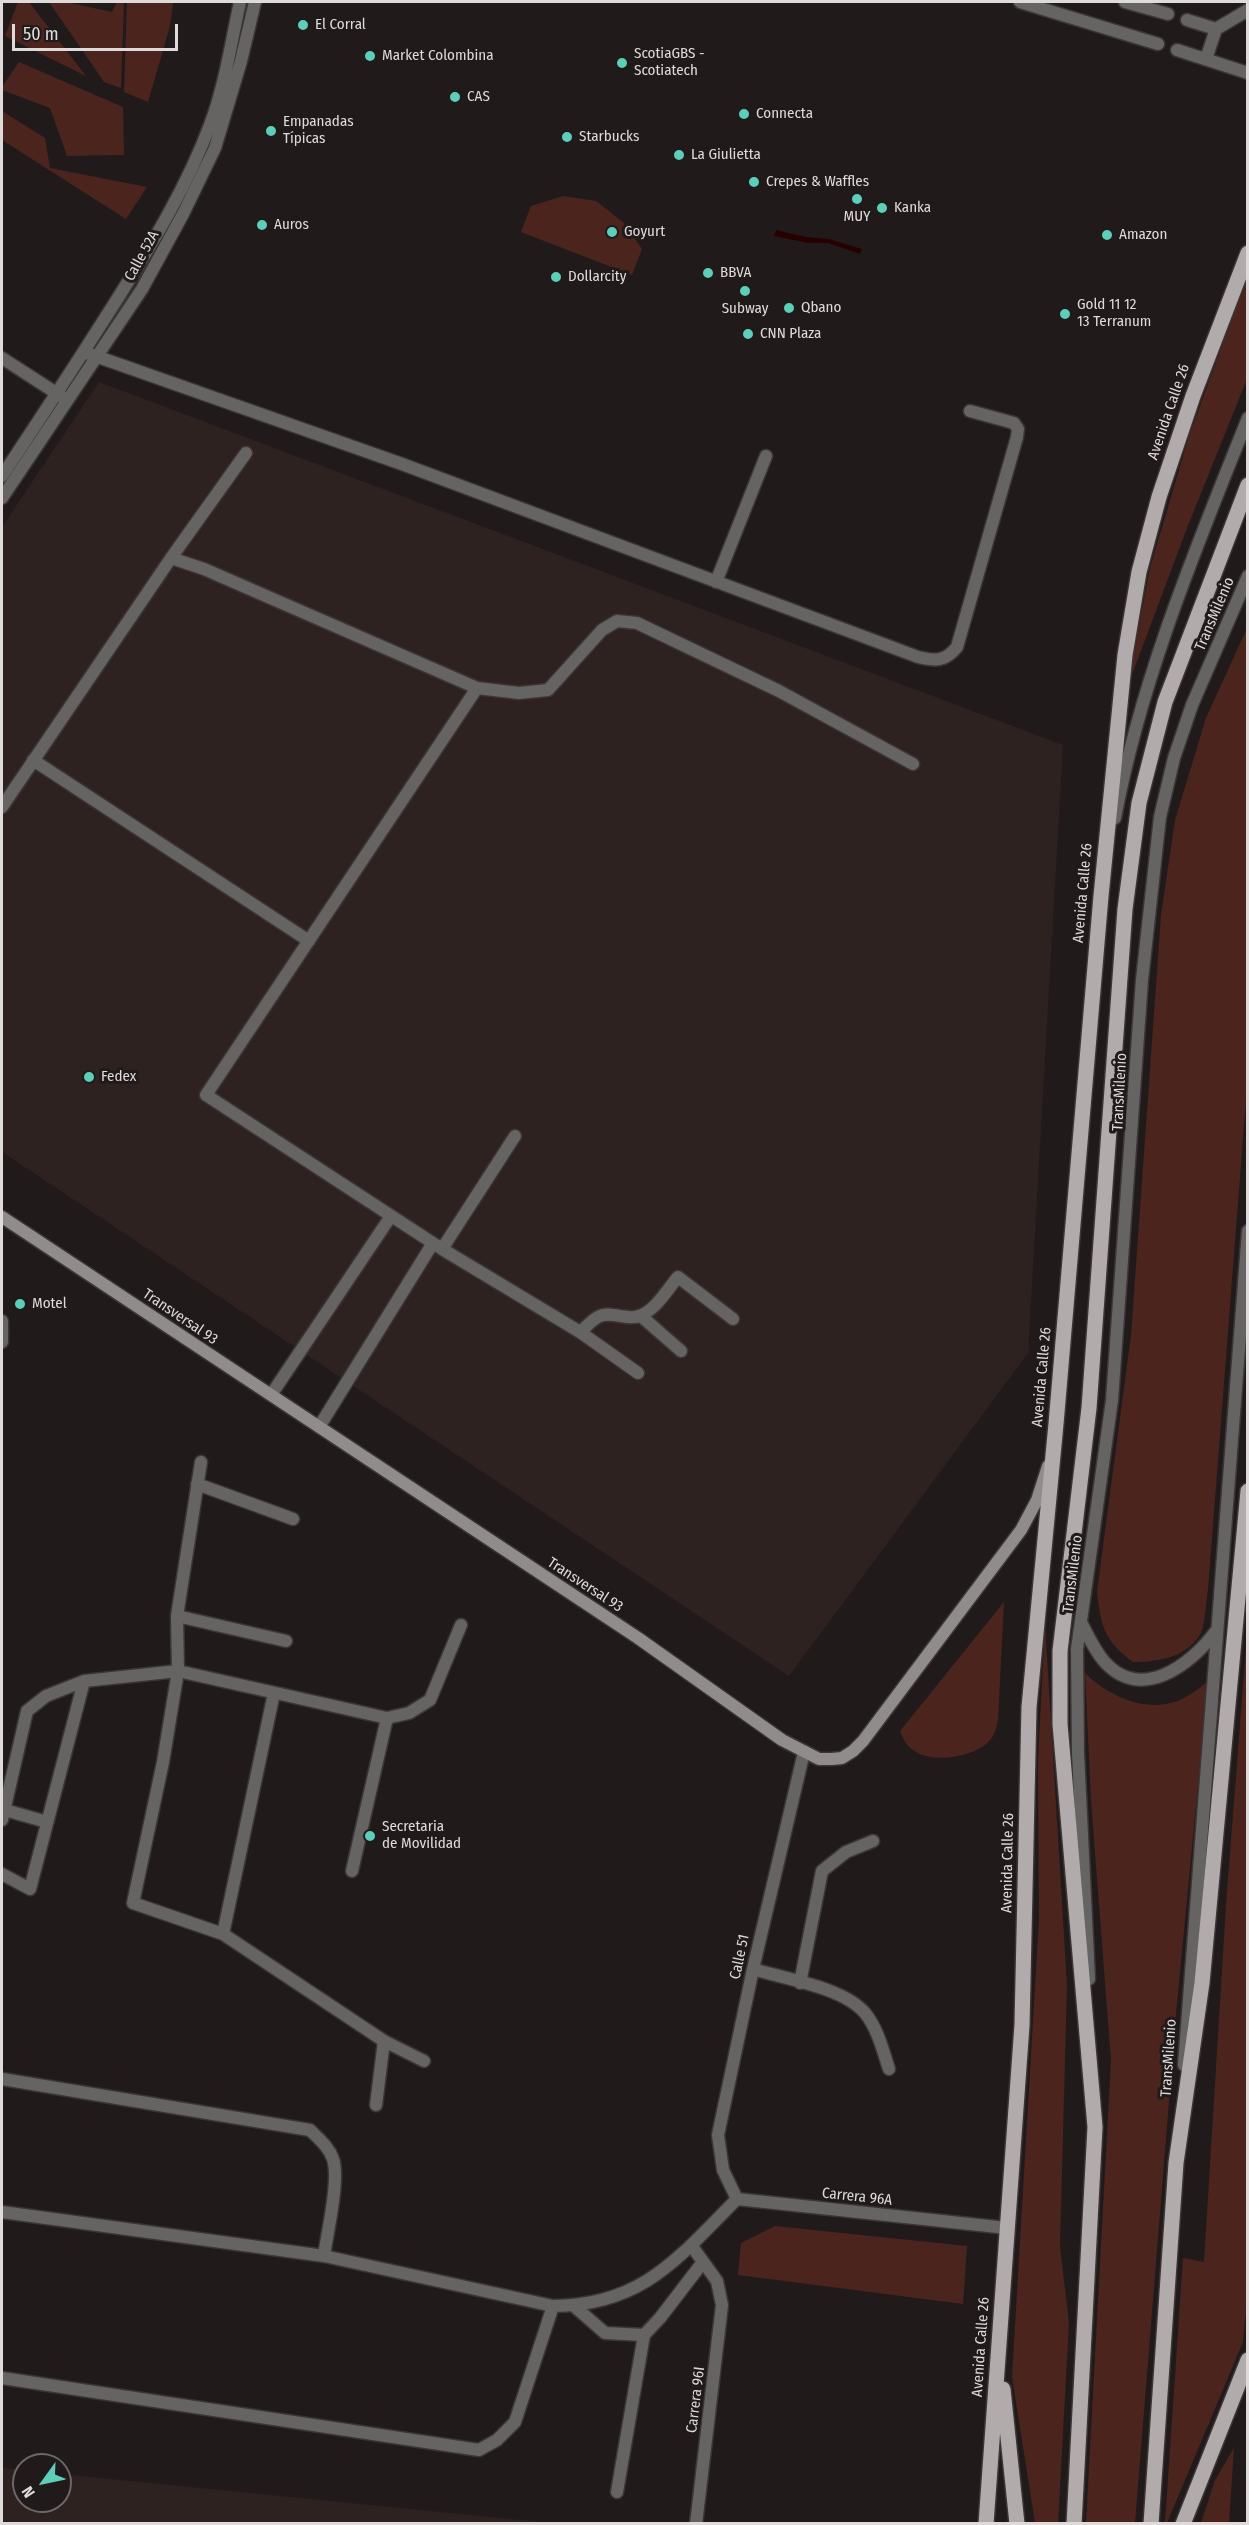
<!DOCTYPE html>
<meta charset="utf-8">
<style>
body{margin:0}
#map{position:relative;width:1249px;height:2525px;overflow:hidden;background:#201b1a;font-family:"Fira Sans Condensed",sans-serif}
canvas{display:block}
.frame{position:absolute;inset:0;border:3px solid #dedbda;pointer-events:none}
.north{position:absolute;left:12px;top:2453px;width:60px;height:60px;box-sizing:border-box;background:#201b1a;border:2px solid #6c6867;border-radius:50%;rotate:237deg;font-size:16px;font-weight:700;line-height:24px;text-align:center;color:#dedbda}
.north::after{content:'';display:block;margin:auto;width:21px;height:27px;background:#5cceba;clip-path:polygon(50% 0,100% 100%,50% 72%,0 100%)}
.scale{position:absolute;left:12px;top:24px;width:166px;height:27px;box-sizing:border-box;border:3px solid #dedbda;border-top:0;padding-left:8px;font-size:18px;line-height:21px;white-space:nowrap;color:#dedbda;-webkit-text-stroke:4px #201b1a;paint-order:stroke}
</style>
<div id="map">
<canvas width="1249" height="2525"></canvas>
<div class="frame"></div>
<div class="north">N</div>
<div class="scale">50 m</div>
</div>
<script>
const context = document.querySelector('canvas').getContext('2d');
context.lineJoin = 'round';
function fillPath(path, color) { context.fillStyle = color; context.fill(path, 'evenodd'); }
function stroke(path, color, width, dash) { context.strokeStyle = color; context.lineWidth = width; context.lineCap = dash ? 'butt' : 'round'; context.setLineDash(dash || []); context.stroke(path); }
function drawText(font, color, halo, rows, align = 'center') {
  context.font = font + ' "Fira Sans Condensed",sans-serif'; context.lineWidth = 6; context.setLineDash([]); context.textBaseline = 'middle'; context.strokeStyle = halo; context.fillStyle = color; for (const [text, x, y, turn = 0] of rows) {
    context.save(); context.translate(x, y); context.rotate((+turn || 0) * Math.PI / 180); context.textAlign = isNaN(turn) ? turn : align; if (halo) context.strokeText(text, 0, 0); context.fillText(text, 0, 0); context.restore();
  }
}
fillPath(new Path2D(`
 M99 382 1063 745 1028 1353 789 1676 2 1152V527Z
 M2 2468 24 2470V2501H60V2474L550 2523H2Z`), '#2d2220');
fillPath(new Path2D(`
 M18 2H29L86 76 5 36Z
 M49 2H66L112 12 117 2H124L121 88 104 82Z
 M127 2H173L170 26 148 102 124 92Z
 M19 62 123 107 124 155 67 156 50 108 2 90V87Z
 M2 111 45 138 50 168 147 187 126 219 2 140Z
 M563 196 596 201 623 222 642 249 632 275 521 232 531 206Z
 M1247 277V379L1187 528 1127 688 1150 568 1189 436Z
 M1247 628 1248 1074 1208 1589C1206 1600 1205 1628 1200 1635 1185 1658 1157 1662 1133 1662 1104 1641 1101 1626 1097 1592L1131 1335 1161 915 1175 820 1206 718Z
 M1004 1602 998 1720C997 1724 996 1730 994 1734 984 1757 932 1765 913 1750 906 1746 903 1738 900 1731Z
 M1045 1624 1067 1985 1060 2246 1069 2323 1058 2524 1035 2523 1012 2377 1039 1919 1038 1759Z
 M1247 1634V2297L1243 2342 1167 2523H1165L1183 2258 1204 2262 1226 1905Z
 M1085 1673C1111 1699 1155 1717 1189 1695 1196 1691 1202 1686 1208 1681L1176 2014 1135 2523H1086L1111 2061 1091 1800Z
 M775 2226 967 2246 963 2304 738 2275 741 2243Z
 M1234 2448 1229 2523H1201L1215 2480Z`), '#4b241e');
fillPath(new Path2D(`
 M776 230 806 237 829 239 862 249 860 254 828 243H808L774 236Z`), '#270000');
const service = new Path2D(`
 M84 352 402 464 918 657C935 661 945 662 957 647L1017 437 1018 429 1014 423 970 411
 M2 358 67 400
 M171 558 246 453
 M716 582 766 456
 M477 688 519 693 548 690 602 630 617 621 637 623 779 691 913 764
 M33 760 309 941
 M2 807 171 558 204 569 477 688 206 1095 442 1249 580 1332 638 1373
 M1115 818C1141 679 1196 548 1248 418
 M442 1249 515 1136
 M641 1316 681 1351
 M2 1321V1342
 M580 1332C586 1327 592 1320 598 1317 611 1310 625 1321 639 1316 655 1311 667 1290 678 1277L733 1319
 M271 1395 391 1216
 M319 1427 433 1243
 M197 1484 293 1519
 M177 1616 286 1641
 M1082 1624C1088 1636 1094 1649 1103 1660 1140 1704 1191 1665 1216 1631
 M274 1693 223 1934 384 2041 424 2061
 M387 1718 409 1713 430 1700 461 1625
 M804 1752 753 1969 718 2135 723 2170 737 2199 1007 2228
 M5 1810 47 1822
 M2 1820 27 1711 46 1696 84 1681
 M2 1874 30 1889 84 1681 178 1671 177 1616 201 1462
 M223 1934 133 1903 163 1762 178 1671 387 1718 352 1871
 M753 1969C785 1979 843 1987 865 2013 878 2029 883 2051 889 2069
 M1089 1979 1078 1753 1077 1649 1112 1400 1142 980 1160 817 1174 758 1192 705 1248 576
 M800 1983 822 1871 846 1852 873 1841
 M1184 2065 1248 1231
 M2 2079 310 2130C319 2139 329 2147 333 2159 340 2180 327 2233 324 2256
 M376 2105 384 2041
 M2 2212 324 2256 553 2306C643 2305 678 2258 737 2199
 M691 2245 717 2281 722 2305 696 2524
 M574 2306 605 2333 644 2335 660 2318 703 2262
 M2 2378 479 2450 497 2440 515 2422 553 2306
 M617 2492 644 2335`);
const minor = new Path2D(`
 M1020 2 1158 44
 M1125 2 1168 14
 M1187 20 1216 29 1248 10
 M1177 50 1248 73
 M1206 59 1216 29
 M2 476C42 416 82 355 121 293 155 239 187 186 210 125 225 85 231 43 240 2
 M2 498 142 289 183 214 215 148 241 61 255 2`);
const secondary = new Path2D(`
 M2 1217 638 1638 782 1740 819 1759H832L842 1758 853 1751 863 1741 1021 1530 1037 1500 1048 1466`);
const primary = new Path2D(`
 M1003 2389 1017 2524
 M986 2524 1022 2025 1029 1707 1056 1424 1101 896 1125 655 1139 572 1159 497 1193 396 1248 253
 M1074 2524 1095 2127 1060 1724V1651L1089 1408 1125 909 1139 803 1165 702 1248 485
 M1151 2524 1176 2163 1202 1983 1248 1491
 M1183 2524 1248 2360`);
stroke(service, '#3b3635', 15);
stroke(minor, '#3b3635', 15);
stroke(secondary, '#3b3635', 15);
stroke(primary, '#3b3635', 18);
stroke(service, '#666363', 12);
stroke(minor, '#666363', 12);
stroke(secondary, '#908c8b', 12);
stroke(primary, '#b1acab', 15);
for (const [x, y, r, color] of [
 [303,25,6,"#5cceba"],
 [370,56,6,"#5cceba"],
 [622,63,6,"#5cceba"],
 [455,97,6,"#5cceba"],
 [744,114,6,"#5cceba"],
 [271,131,6,"#5cceba"],
 [567,137,6,"#5cceba"],
 [679,155,6,"#5cceba"],
 [754,182,6,"#5cceba"],
 [857,199,6,"#5cceba"],
 [882,208,6,"#5cceba"],
 [262,225,6,"#5cceba"],
 [612,232,6,"#5cceba"],
 [1107,235,6,"#5cceba"],
 [708,273,6,"#5cceba"],
 [556,277,6,"#5cceba"],
 [745,291,6,"#5cceba"],
 [789,308,6,"#5cceba"],
 [1065,314,6,"#5cceba"],
 [748,334,6,"#5cceba"],
 [89,1077,6,"#5cceba"],
 [20,1304,6,"#5cceba"],
 [370,1836,6,"#5cceba"]
]) { const dot = new Path2D(); dot.arc(x, y, r, 0, 2 * Math.PI); context.fillStyle = color; context.fill(dot); stroke(dot, '#201b1a', 2); }
drawText('15px', '#dedbda', '#201b1a', [
 ["El Corral",315,25],
 ["ScotiaGBS -",634,54],
 ["Scotiatech",634,71],
 ["Market Colombina",382,56],
 ["CAS",467,97],
 ["Connecta",756,114],
 ["Empanadas",283,122],
 ["Típicas",283,139],
 ["Starbucks",579,137],
 ["La Giulietta",691,155],
 ["Crepes & Waffles",766,182],
 ["Kanka",894,208],
 ["MUY",857,217,"center"],
 ["Auros",274,225],
 ["Goyurt",624,232],
 ["Amazon",1119,235],
 ["BBVA",720,273],
 ["Dollarcity",568,277],
 ["Gold 11 12",1077,305],
 ["13 Terranum",1077,322],
 ["Qbano",801,308],
 ["Subway",745,309,"center"],
 ["CNN Plaza",760,334],
 ["Fedex",101,1077],
 ["Motel",32,1304],
 ["Secretaria",382,1827],
 ["de Movilidad",382,1844]
], 'left');
drawText('15px', '#dedbda', '#201b1a', [
 ["Calle 52A",142,256,-61],
 ["Avenida Calle 26",1169,412,-71],
 ["TransMilenio",1215,614,-67],
 ["Avenida Calle 26",1083,893,-85],
 ["TransMilenio",1120,1092,-87],
 ["Transversal 93",180,1317,34],
 ["Avenida Calle 26",1042,1377,-85],
 ["TransMilenio",1073,1574,-83],
 ["Transversal 93",585,1585,33],
 ["Avenida Calle 26",1008,1863,-89],
 ["Calle 51",740,1957,-78],
 ["TransMilenio",1169,2058,-86],
 ["Carrera 96A",857,2197,6],
 ["Avenida Calle 26",981,2347,-86],
 ["Carrera 96I",696,2400,-83]
]);
</script>
